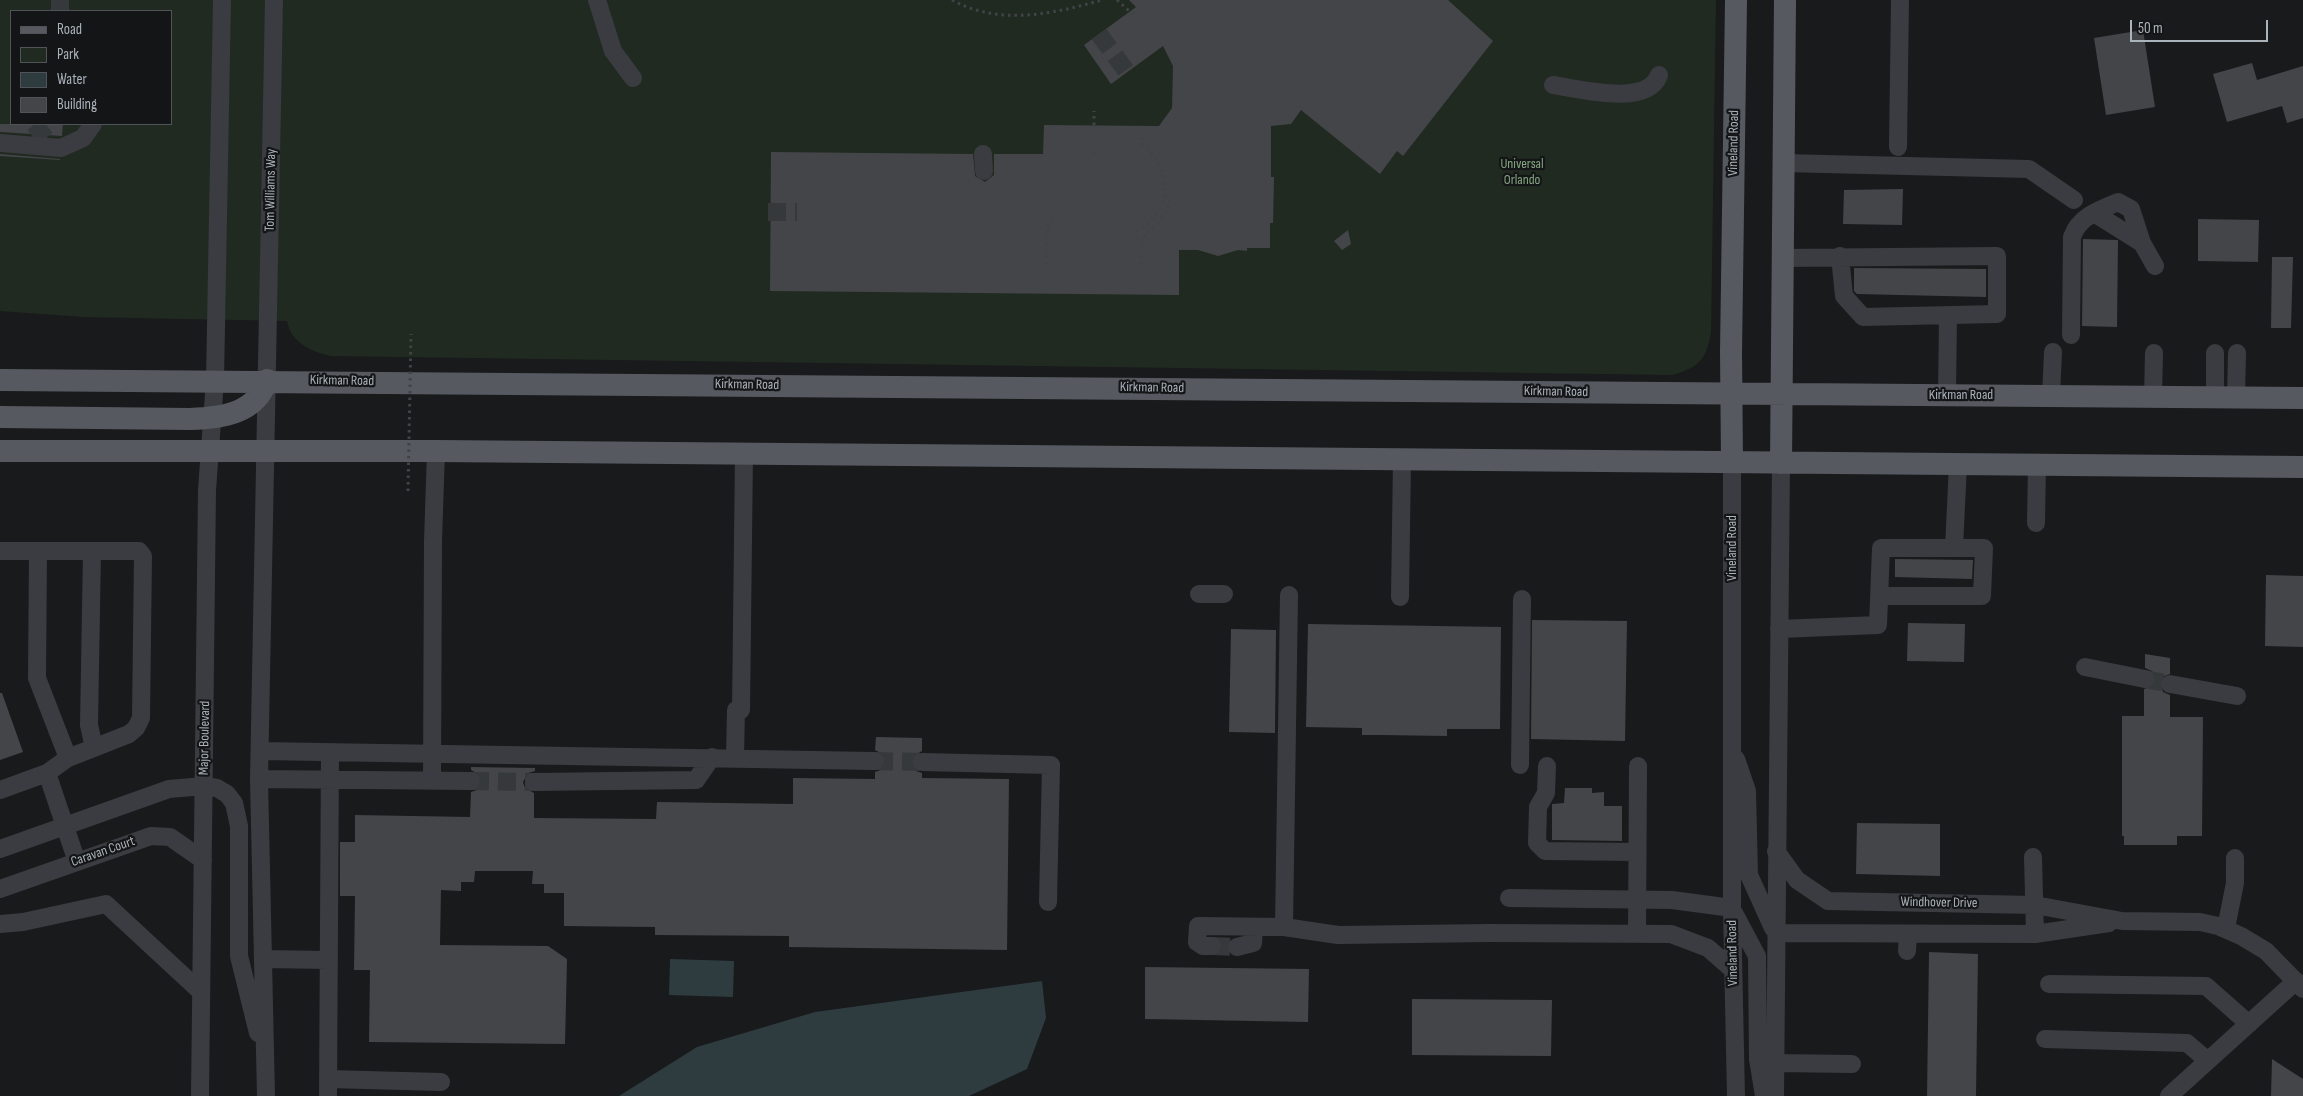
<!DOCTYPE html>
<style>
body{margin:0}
#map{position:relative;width:2303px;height:1096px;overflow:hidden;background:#191a1c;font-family:"Sofia Sans Condensed",sans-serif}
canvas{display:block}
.legend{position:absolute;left:10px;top:10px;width:162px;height:115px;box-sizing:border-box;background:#141517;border:1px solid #505459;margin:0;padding:6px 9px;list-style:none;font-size:15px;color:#abb3bb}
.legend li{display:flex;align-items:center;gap:10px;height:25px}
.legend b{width:25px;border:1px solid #505459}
.scale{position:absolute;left:2130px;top:20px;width:138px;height:22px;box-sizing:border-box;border:2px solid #abb3bb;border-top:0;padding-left:6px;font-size:15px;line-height:18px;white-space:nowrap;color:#abb3bb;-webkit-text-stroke:4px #141517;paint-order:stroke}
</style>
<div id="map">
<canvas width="2303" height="1096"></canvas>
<ul class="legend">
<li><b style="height:6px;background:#565a60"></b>Road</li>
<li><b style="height:14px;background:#212a21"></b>Park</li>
<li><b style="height:14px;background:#2e3c40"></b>Water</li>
<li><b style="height:14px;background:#434549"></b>Building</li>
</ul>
<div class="scale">50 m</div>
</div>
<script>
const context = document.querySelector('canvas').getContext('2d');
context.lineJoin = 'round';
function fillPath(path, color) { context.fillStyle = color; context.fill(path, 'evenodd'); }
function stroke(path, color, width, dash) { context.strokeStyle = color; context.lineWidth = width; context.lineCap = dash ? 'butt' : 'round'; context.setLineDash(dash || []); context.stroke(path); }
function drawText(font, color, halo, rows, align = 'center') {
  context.font = font + ' "Sofia Sans Condensed",sans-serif'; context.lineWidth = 4.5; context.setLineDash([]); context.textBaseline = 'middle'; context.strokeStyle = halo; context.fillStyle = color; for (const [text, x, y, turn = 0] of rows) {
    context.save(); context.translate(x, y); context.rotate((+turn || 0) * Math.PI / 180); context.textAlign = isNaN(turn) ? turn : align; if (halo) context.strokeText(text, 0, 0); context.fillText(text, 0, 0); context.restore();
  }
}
fillPath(new Path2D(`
 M0 0H1716L1711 333C1706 360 1699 367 1673 375L331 356C312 352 291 343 287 321L84 317 0 311ZM11 11H171V124H11Z`), '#212a21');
fillPath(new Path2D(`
 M670 959 734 961 733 997 669 995Z
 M1042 981 1046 1018 1027 1069 969 1096H619L697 1047 815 1012Z`), '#2e3c40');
fillPath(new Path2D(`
 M1129 0H1448L1493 41 1403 156 1397 151 1380 174 1301 110 1291 124 1271 126V177H1274L1273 223H1270V248H1247V251L1238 250 1218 256 1198 250H1179V295L770 291 771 152 973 154 975 176 985 182 994 175V154H1043L1044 125 1159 126 1172 108 1173 66 1163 46 1111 84 1084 45 1136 7Z
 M2143 30 2155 107 2106 115 2094 38Z
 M2252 63 2257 80 2303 66V118L2287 123 2282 106 2227 122 2213 74Z
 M0 124H63L62 136 0 132Z
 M0 154 60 159V160L0 156Z
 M1903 189 1902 225 1843 224 1844 190Z
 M2198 219 2259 220 2258 262 2198 261Z
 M1348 230 1351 244 1342 250 1334 241Z
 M2083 239 2118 240 2117 327 2082 326Z
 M2272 257H2293L2291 328H2271Z
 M1854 268 1986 269V297L1857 294 1854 291Z
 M1895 559 1973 560 1972 579 1895 577Z
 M2266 575 2303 576V647L2265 646Z
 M1532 620 1627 621 1625 741 1531 739Z
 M1908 623 1965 624 1964 662 1907 661Z
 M1308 624 1501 627 1500 729H1447V736L1380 735H1362V728L1306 727Z
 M1231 629 1276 630 1275 733 1229 732Z
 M2145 654 2170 658V674L2162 677 2160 683 2163 692 2170 695V717H2203L2202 836H2177V845H2124V836H2122V716H2144V689L2153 686 2155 681 2152 671 2145 668Z
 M0 693H2L23 752 0 760Z
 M876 737 922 738V751L913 756 911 762 916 771 922 773V778L1009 779 1007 950 789 947V936L655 935V927L564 926V893H544V884H532L533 871H475L474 882H461V891L441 890 440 945 548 946 567 959 565 1044 369 1042 370 970H354L355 896H340V842H355V815L470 817 471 792 477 790 482 782 480 775 471 770V767L535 768V771L528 773 523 782 525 788 534 793V818L656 819 657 802 793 804V778L875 779V772L881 770 886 762 884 755 875 750Z
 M1565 788H1592V793L1604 792V806H1622V841L1552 840V804L1564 803Z
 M1857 823 1940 824V876L1856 874Z
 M1929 952 1978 954 1976 1096H1927Z
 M1145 967 1309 969 1308 1022 1145 1019Z
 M1412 999 1552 1000 1551 1056 1412 1055Z
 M2272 1059 2303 1079V1096H2271Z`), '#434549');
stroke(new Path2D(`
 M60 11V0
 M1099 34 1127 72
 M33 137 49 124
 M768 212H797
 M2145 679 2170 684
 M875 761 922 762
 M471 781 534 782
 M1212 946 1237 947`), '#36393c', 18, [18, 9]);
stroke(new Path2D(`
 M952 0C999 26 1053 14 1102 0
 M1117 0 1136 17
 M1094 125V111
 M1142 137V144C1174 171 1173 208 1138 231V240H1145L1144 234C1157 225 1168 214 1170 198L1164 197
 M1094 155V137
 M1046 265 1047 227 1054 215
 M1141 265 1142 240`), '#404448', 3, [2.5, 4]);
stroke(new Path2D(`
 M597 0 613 51 633 78
 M1553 85C1580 89 1648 107 1659 75
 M0 143 61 148 83 138 93 124
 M1898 147 1900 0
 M983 154 984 171
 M1784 163 2029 169 2074 200
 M2094 213 2142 243
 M1783 258 1997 256V314L1863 317 1844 296 1840 256
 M2071 335 2072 237C2079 217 2098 210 2118 202L2131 209 2142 243 2155 266
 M1947 395 1948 316
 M2051 396 2053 352
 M2153 397 2154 353
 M2215 398V353
 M2236 398 2237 353
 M1732 462V908L1736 1096
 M2036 523 2037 465
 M1954 548 1958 464
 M0 551H139L143 556 141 718 136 728 129 734 68 758 47 773 0 790
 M38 551 37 678 68 758
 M92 551 89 725 94 748
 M1199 594H1224
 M1400 597 1402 460
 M1779 629 1878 625 1881 548H1984L1982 596H1879
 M2085 667 2145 679
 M2170 684 2237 696
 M741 710 744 454
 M260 751 875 761
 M735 757 736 710
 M1736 759 1747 791 1749 875 1773 928
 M922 762 1051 765 1048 902
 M1520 765 1522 599
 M1547 766 1546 793 1538 807 1537 843 1545 851 1637 852
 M47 773 77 862
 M259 779 471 781
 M432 780 433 541 436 451
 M534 782 696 780 712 757
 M0 849 169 789 204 786 217 788 227 794 234 803 239 826V956L258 1033
 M1776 851 1797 880 1828 901 2035 905 2122 921 2200 922 2218 926 2241 936 2266 951 2303 989
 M2033 857 2035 934
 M0 889 151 836 170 837 203 860
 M1509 898 1672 900 1732 908
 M1734 913 1757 956 1758 1059 1764 1096
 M0 924 23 922 106 904 201 992
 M1284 927 1289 595
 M2226 928 2235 883V858
 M1776 933 2035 934 2109 923
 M1637 934 1638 766
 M1212 946H1203L1197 942 1198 926 1284 927 1338 935 1489 933 1671 934 1708 948 1733 970
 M1237 947 1253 943 1254 927
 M1907 951 1908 934
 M263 959 328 960
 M2049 984 2206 986 2249 1024
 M2045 1039 2187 1043 2208 1061
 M1775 1063 1852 1064
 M328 1079 441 1082
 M200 1096 207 490 215 380 222 0
 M266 1096 259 779 274 0
 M328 1096 330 753
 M1775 1096 1781 463
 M2169 1096 2296 981`), '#3a3c41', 18);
stroke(new Path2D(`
 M0 380 2303 398
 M0 417 190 419C221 418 256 414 267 380
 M0 451H436L2303 467
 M1732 462 1731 352 1736 0
 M1781 463 1785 0`), '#565a60', 22);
stroke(new Path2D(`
 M408 491 411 334`), '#404448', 3, [2.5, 4]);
drawText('14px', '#abb3bb', '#141517', [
 ["Vineland Road",1734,143,-89],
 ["Tom Williams Way",271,190,-89],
 ["Kirkman Road",342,381,1],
 ["Kirkman Road",747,385,1],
 ["Kirkman Road",1152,388,1],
 ["Kirkman Road",1556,392,1],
 ["Kirkman Road",1961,395],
 ["Vineland Road",1732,548,-90],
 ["Major Boulevard",205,738,-89],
 ["Caravan Court",103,852,-19],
 ["Windhover Drive",1939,903,1],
 ["Vineland Road",1733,953,-91]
]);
drawText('14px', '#86a782', '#141517', [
 ["Universal",1522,164],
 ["Orlando",1522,180]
]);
</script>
